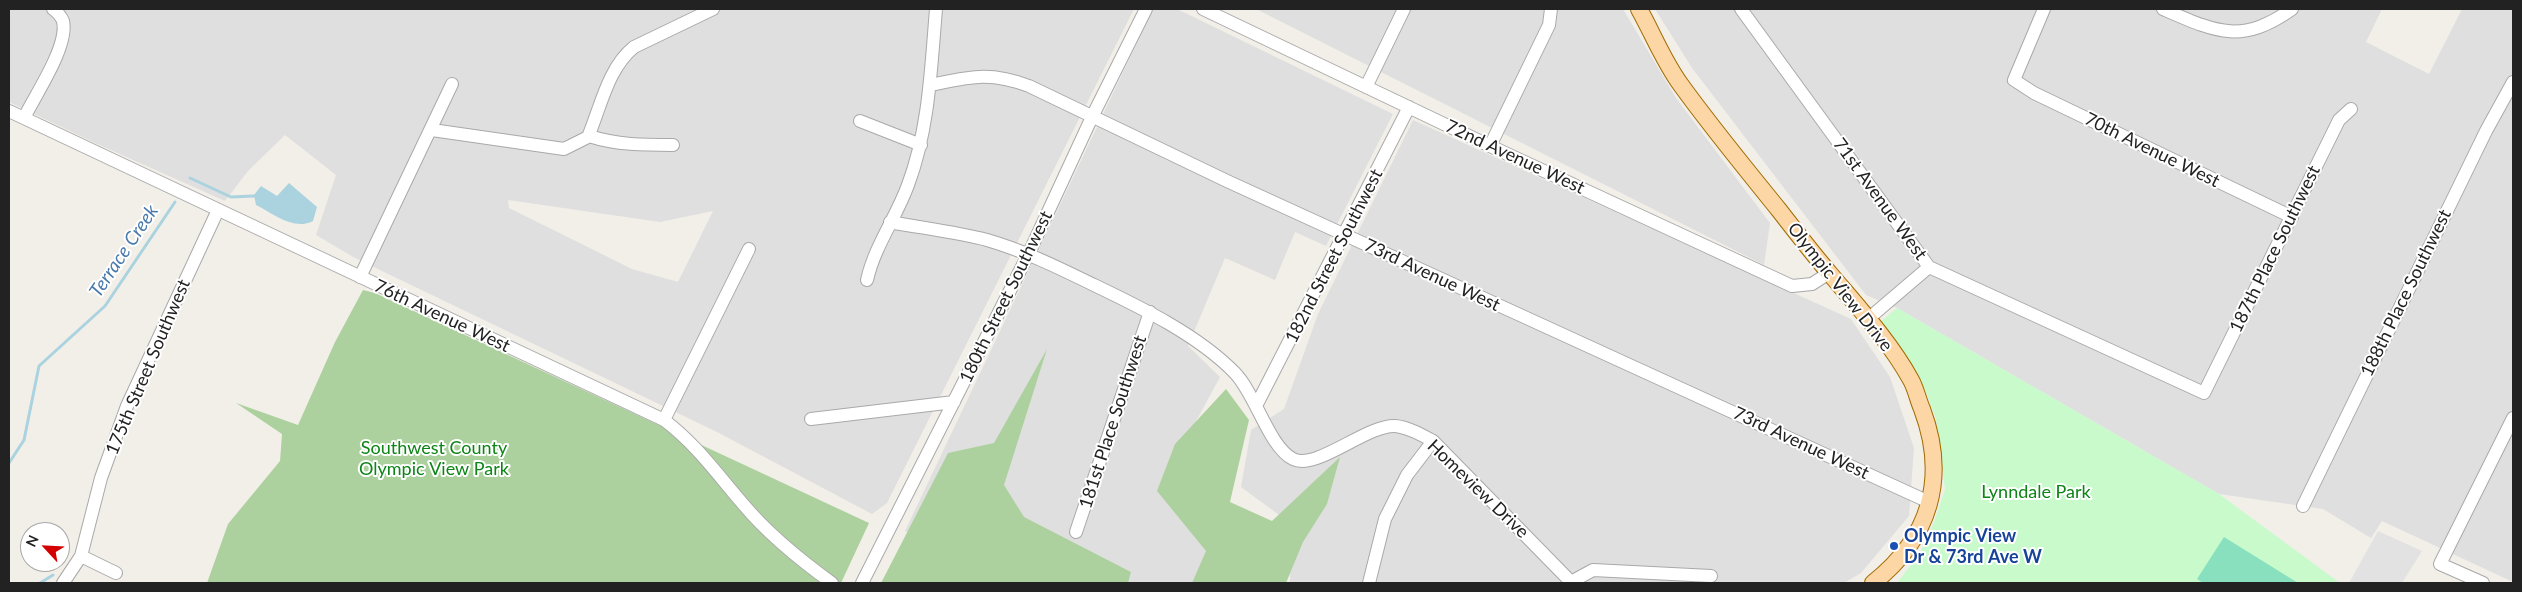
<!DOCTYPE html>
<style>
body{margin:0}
#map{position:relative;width:2522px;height:592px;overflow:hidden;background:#f2efe9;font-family:Lato,sans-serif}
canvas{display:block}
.frame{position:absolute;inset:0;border:10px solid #222;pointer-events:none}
.north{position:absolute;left:20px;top:522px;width:50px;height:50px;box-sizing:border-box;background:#fff;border:1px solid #a7a7a7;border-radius:50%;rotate:295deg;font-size:14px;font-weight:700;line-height:20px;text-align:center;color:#222}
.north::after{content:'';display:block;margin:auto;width:18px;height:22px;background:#d40000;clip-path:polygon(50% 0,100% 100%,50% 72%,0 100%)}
</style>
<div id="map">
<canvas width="2522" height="592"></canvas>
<div class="frame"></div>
<div class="north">N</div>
</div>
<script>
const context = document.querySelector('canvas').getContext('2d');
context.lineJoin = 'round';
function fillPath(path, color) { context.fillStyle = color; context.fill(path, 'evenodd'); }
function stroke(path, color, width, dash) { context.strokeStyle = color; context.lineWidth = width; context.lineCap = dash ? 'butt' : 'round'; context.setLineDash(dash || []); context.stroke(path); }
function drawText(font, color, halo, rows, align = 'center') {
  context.font = font + ' Lato,sans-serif'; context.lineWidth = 4; context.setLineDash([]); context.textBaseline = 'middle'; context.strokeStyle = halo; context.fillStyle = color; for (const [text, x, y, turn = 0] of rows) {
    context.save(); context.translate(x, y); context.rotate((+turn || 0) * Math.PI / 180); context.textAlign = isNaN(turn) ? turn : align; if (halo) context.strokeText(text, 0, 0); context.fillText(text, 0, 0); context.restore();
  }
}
fillPath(new Path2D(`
 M9 9H1134L887 503 872 514 717 432 355 258 316 235 336 175 285 135 248 171 225 201 95 143 9 102ZM508 200 660 222 713 211 678 282 632 269 509 208Z
 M1153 9H1177L1393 114 1326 246 1295 232 1275 280 1225 258 1188 346 1220 377 1160 488 1221 550 1205 583H1016L905 531Z
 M1256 9H1623L1676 98 1770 223 1764 265Z
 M1655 9H2382L2366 42 2429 74 2462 9H2513V582L2382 521 2371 538 2323 509 2219 494 1897 308 1866 295 1692 68Z
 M1413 120 1851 319 1890 377 1914 448 1909 516 1861 573 1844 583H1290V562L1279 515 1241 487 1251 430 1284 409 1318 314Z`), '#e0dfdf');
fillPath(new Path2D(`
 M363 290 375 293 869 523 841 583H207L228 524 280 461 282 434 236 403 298 425 335 342Z
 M1047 349 1004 485 1024 517 1131 572 1128 583H881L948 453 994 443Z
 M1226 389 1249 420 1230 502 1272 521 1340 457 1327 504 1303 542 1286 583H1192L1206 551 1157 491 1175 444Z`), '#add19e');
fillPath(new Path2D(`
 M1897 308 2219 494 2340 583H1897L1920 553 1934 522 1945 489 1936 419 1925 390 1880 322Z`), '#c8facc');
fillPath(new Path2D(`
 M2224 537 2298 583H2203L2197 579Z`), '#88e0be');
fillPath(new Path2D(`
 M2378 531 2422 551 2402 583H2349Z`), '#e2e2e2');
fillPath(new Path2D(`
 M289 183 317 207 313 221C294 231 274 214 256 205L254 195 261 186 277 196Z`), '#aad3df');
stroke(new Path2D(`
 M190 178 231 197 254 196
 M9 463 24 440 39 366 105 306 175 202
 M40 583 53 575`), '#aad3df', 3);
const minor = new Path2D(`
 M1203 9 1490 146 1792 286 1812 284 1829 273
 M1741 9 1929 267 2204 393 2339 120 2351 109
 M2044 9 2014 80 2034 93 2292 217
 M2163 9C2216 32 2241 45 2292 9
 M930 85C970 77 989 71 1029 86L1227 181 1929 502
 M1366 87 1404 9
 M9 111 664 420C696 444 717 474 743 504 768 534 800 560 832 583
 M24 118C35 95 69 46 63 21 61 16 57 12 53 9
 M860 121 921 145
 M432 130 564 149 588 137C601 106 608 68 634 47L713 9
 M589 136C617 145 644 145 673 145
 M1490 146 1549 25 1551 9
 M890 222C922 228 956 232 987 240 1025 251 1059 268 1094 285 1142 308 1198 335 1235 373 1256 395 1269 447 1293 459 1316 471 1366 425 1395 426 1408 427 1422 435 1433 441L1572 583
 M360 277 452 84
 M867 280C875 245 896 218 908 185 929 129 931 68 936 9
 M1868 319 1929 267
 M1257 404 1409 107
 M811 419 954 402
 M664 420 749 249
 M2303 506 2486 131 2513 82
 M1076 532 1150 312
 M81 556 116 573
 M1571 582 1593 570 1711 576
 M63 583 81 556 101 478 127 406 218 210
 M862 583 1029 253 1092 117 1146 9
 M1369 583 1385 519 1407 475 1433 441
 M2483 583 2440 564 2513 418`);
const major = new Path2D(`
 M1639 9C1653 34 1664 62 1681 85 1712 128 1746 169 1779 210 1796 232 1813 254 1831 275 1859 308 1890 342 1911 380 1916 389 1918 400 1922 409 1948 478 1930 538 1873 583`);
stroke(minor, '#a9a9a9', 14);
stroke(major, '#a06b00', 18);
stroke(minor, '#fff', 12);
stroke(major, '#fcd6a4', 16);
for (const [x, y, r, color] of [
 [1894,546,5,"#1a4fb4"]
]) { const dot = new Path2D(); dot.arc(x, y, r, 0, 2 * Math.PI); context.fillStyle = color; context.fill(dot); stroke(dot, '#fff', 2); }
drawText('18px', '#222', '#fff', [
 ["70th Avenue West",2152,150,26],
 ["72nd Avenue West",1515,157,25],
 ["71st Avenue West",1880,199,54],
 ["187th Place Southwest",2275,249,-64],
 ["182nd Street Southwest",1334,256,-63],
 ["73rd Avenue West",1432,275,25],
 ["Olympic View Drive",1840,287,52],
 ["188th Place Southwest",2406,293,-64],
 ["180th Street Southwest",1006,297,-64],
 ["76th Avenue West",442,316,25],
 ["175th Street Southwest",148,367,-67],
 ["181st Place Southwest",1113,422,-72],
 ["73rd Avenue West",1801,443,25],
 ["Homeview Drive",1478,489,44]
]);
drawText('18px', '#0c8416', '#fff', [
 ["Southwest County",434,448],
 ["Olympic View Park",434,469],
 ["Lynndale Park",2036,492]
]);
drawText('bold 18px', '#164399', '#fff', [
 ["Olympic View",1904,536],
 ["Dr & 73rd Ave W",1904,557]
], 'left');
drawText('italic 19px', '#4a7aab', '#fff', [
 ["Terrace Creek",124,251,-56]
]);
</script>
